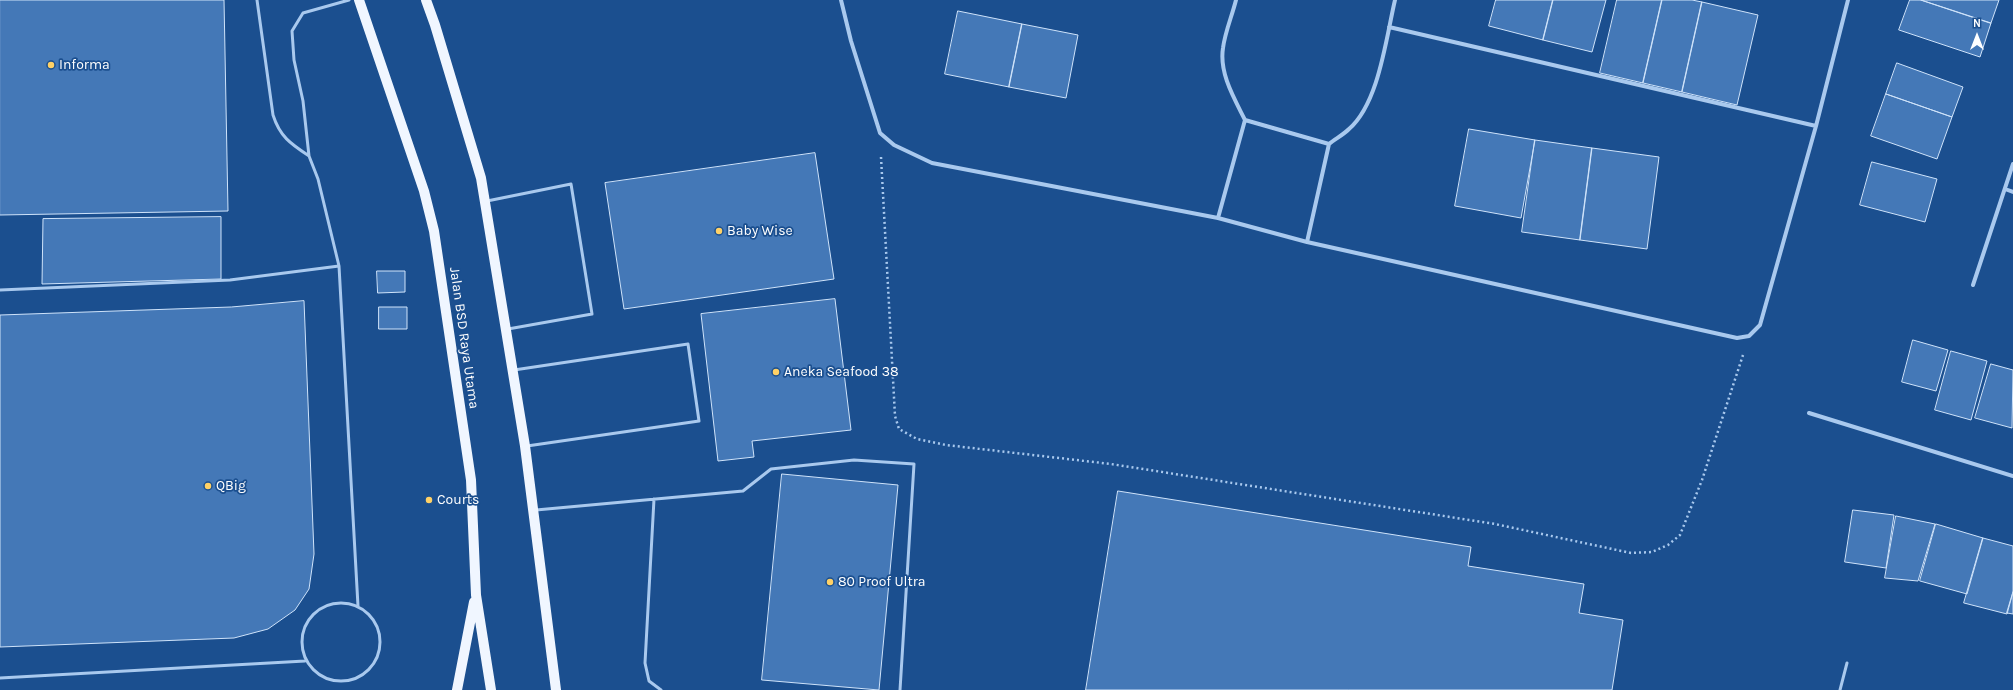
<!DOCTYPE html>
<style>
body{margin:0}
#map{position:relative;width:2013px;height:690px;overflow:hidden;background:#1b4f8f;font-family:Karla,sans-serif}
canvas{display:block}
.north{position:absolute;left:1957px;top:16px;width:40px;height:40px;-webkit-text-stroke:3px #1b4f8f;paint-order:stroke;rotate:0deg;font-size:11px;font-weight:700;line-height:16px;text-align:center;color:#fff}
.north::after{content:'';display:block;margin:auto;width:14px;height:18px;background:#fff;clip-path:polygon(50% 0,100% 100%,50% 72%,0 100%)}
</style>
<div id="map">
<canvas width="2013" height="690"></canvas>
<div class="north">N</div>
</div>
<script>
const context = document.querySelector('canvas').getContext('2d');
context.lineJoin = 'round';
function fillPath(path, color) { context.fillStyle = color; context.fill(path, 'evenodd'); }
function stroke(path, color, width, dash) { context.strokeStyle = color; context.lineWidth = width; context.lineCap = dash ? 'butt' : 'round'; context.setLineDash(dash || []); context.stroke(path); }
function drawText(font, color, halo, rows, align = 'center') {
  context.font = font + ' Karla,sans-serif'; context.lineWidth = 3.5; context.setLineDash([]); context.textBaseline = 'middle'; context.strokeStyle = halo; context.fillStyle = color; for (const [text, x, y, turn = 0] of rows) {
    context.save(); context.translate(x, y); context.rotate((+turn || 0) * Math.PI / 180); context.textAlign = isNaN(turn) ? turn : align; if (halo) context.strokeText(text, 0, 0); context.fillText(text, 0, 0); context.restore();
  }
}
const building = new Path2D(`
 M0 0H224L228 211 0 215Z
 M1496 0H1553L1543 40 1489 26Z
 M1553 0H1606L1592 52 1543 40Z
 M1617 0H1662L1643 83 1600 73Z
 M1662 0H1692L1702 2 1682 92 1643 83Z
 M1910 0H1921L1991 23 1980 57 1899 30Z
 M1921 0H1999L1991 23Z
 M1702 2 1758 15 1737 105 1682 92Z
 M958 11 1022 24 1009 87 945 74Z
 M1022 24 1078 35 1066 98 1009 87Z
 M1897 63 1963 87 1952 117 1886 94Z
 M1886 94 1952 117 1937 159 1871 136Z
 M1469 129 1535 140 1521 218 1455 206Z
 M1535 140 1592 148 1580 240 1522 232Z
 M1592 148 1659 157 1647 249 1580 240Z
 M815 153 834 279 624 309 605 183Z
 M1872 162 1937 179 1925 222 1860 205Z
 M221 217V279L42 284 43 219Z
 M377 271H405V292L378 293Z
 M835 299 851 430 752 441 754 457 718 461 701 314Z
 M304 301 314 554 309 589 295 610 268 629 234 638 0 647V315L231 307Z
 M379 307H407V329H379Z
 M1913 340 1948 350 1936 391 1902 382Z
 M1951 351 1987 361 1971 420 1935 410Z
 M1991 364 2013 370 2012 428 1975 418Z
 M782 474 898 485 879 690 762 680Z
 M1118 491 1471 547 1468 566 1584 584 1579 613 1623 620 1612 690H1086Z
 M1853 510 1894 515 1886 568 1845 562Z
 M1896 516 1935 524 1918 581 1885 578Z
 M1936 524 1983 538 1967 594 1920 581Z
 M1983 538 2013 546V592L2007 614 1964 603Z
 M2013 592V614L2007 613Z`);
fillPath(building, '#4478b7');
stroke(building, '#cfe3fa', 1);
stroke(new Path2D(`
 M881 157 895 416 899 429 917 439 946 445 1111 464 1495 524 1631 553 1652 552 1668 545 1680 535 1702 480 1743 355`), '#a9c9ee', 2.5, [2, 3]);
stroke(new Path2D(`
 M257 0 273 115C280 137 291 144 309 156
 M349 0 303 13 292 31 294 60 303 101 309 156 318 179 339 266 358 606
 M487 201 571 184 592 314 508 329
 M0 290 230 280 339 266
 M514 370 688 344 699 421 527 446
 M654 499 645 663 649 681 661 690
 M536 510 743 491 771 469 854 460 914 464 900 690
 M302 642a39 39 0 1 1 78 0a39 39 0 1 1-78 0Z
 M0 678 305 661
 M1840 690 1847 663`), '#a9c9ee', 3);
stroke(new Path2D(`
 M841 0 851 41 880 133 894 145 932 163 1218 218 1307 242 1737 338 1749 336 1760 325 1816 126 1848 0
 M1389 27 1816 126
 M1245 120 1329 144
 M2005 189 2013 192
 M1218 218 1245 120C1234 98 1219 73 1223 48 1225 32 1232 16 1236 0
 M1307 242 1329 144C1335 139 1343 135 1349 129 1379 103 1386 38 1395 0
 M1973 285 2013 164
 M1809 413 2013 476`), '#a9c9ee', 4);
stroke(new Path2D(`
 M359 0 424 191 434 231 471 480 476 595 491 690
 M426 0 435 25 481 178 525 446 556 690
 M457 690 474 602`), '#f0f6ff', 10);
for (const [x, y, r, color] of [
 [51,65,4,"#ffd166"],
 [719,231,4,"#ffd166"],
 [776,372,4,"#ffd166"],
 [208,486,4,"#ffd166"],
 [429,500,4,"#ffd166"],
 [830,582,4,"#ffd166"]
]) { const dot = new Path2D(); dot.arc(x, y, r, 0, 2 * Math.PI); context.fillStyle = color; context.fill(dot); stroke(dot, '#1b4f8f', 1.5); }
drawText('14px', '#fff', '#1b4f8f', [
 ["Informa",59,65],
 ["Baby Wise",727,231],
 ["Aneka Seafood 38",784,372],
 ["QBig",216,486],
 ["Courts",437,500],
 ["80 Proof Ultra",838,582]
], 'left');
drawText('14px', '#fff', '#1b4f8f', [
 ["Jalan BSD Raya Utama",464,338,82]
]);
</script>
